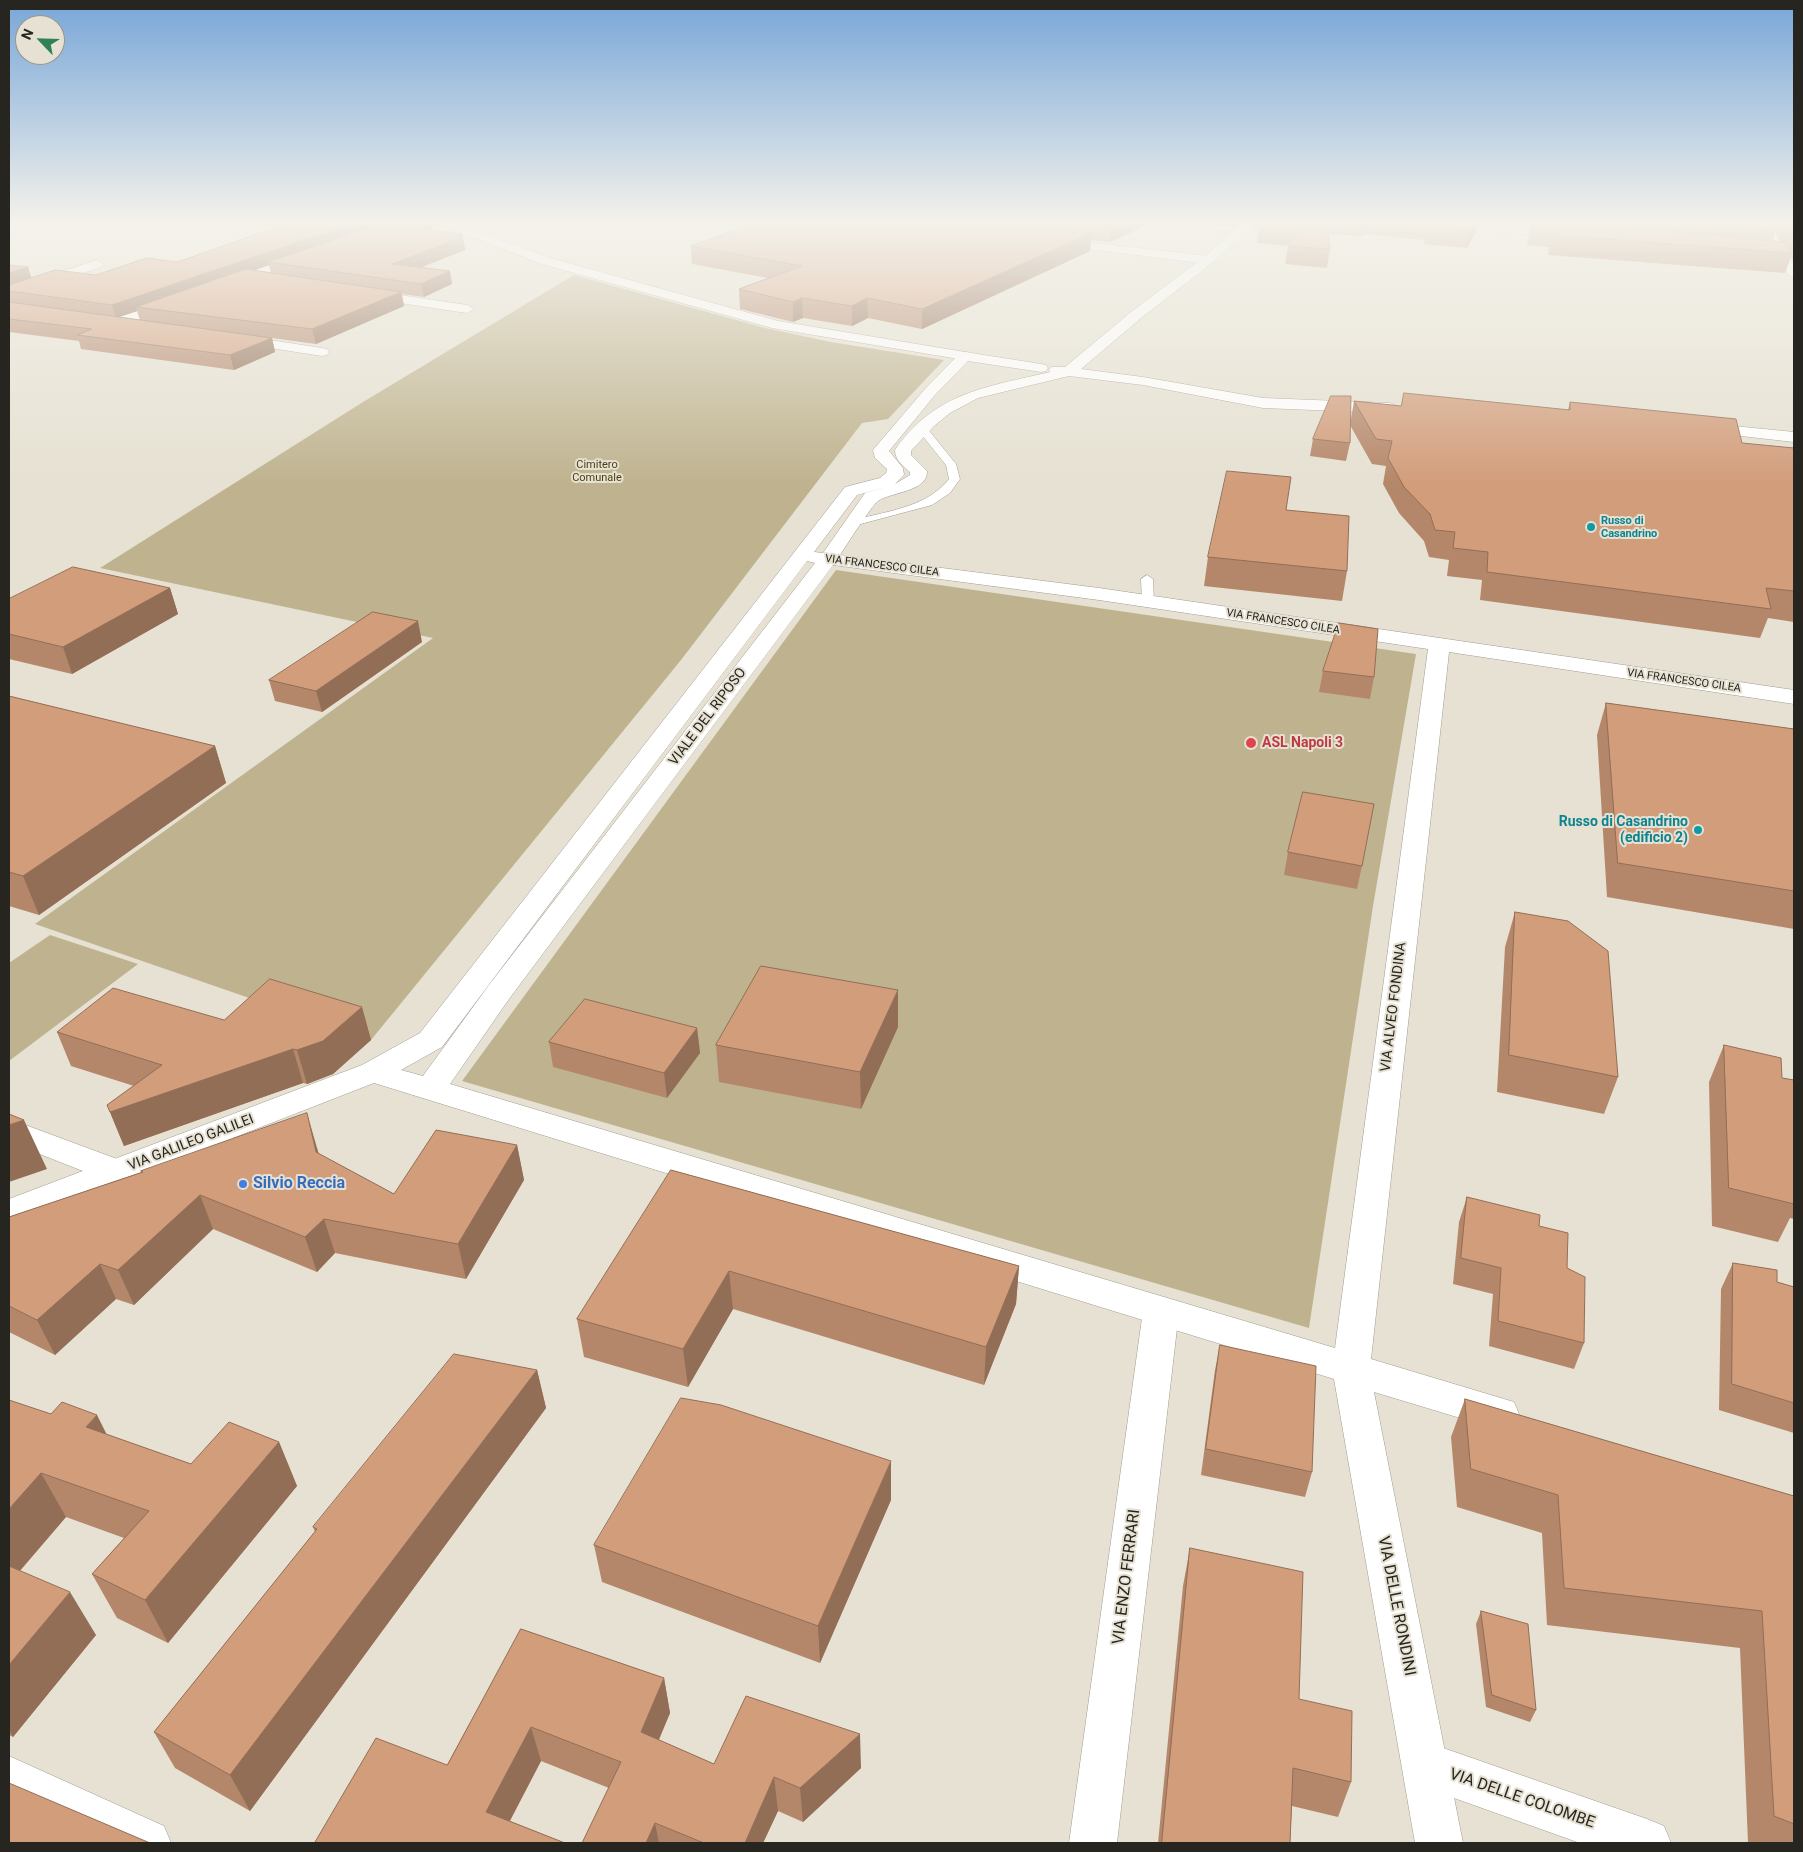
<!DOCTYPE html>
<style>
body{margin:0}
#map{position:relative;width:1803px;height:1852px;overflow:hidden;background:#e6e1d2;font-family:Roboto,sans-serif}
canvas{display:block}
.frame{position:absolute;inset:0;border:10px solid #26251f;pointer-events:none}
.north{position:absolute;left:15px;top:15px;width:50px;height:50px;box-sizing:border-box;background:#e6e1d2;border:1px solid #99968a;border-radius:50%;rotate:294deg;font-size:14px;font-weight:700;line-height:20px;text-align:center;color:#26251f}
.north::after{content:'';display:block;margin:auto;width:18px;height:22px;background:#2e8254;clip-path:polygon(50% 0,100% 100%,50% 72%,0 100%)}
</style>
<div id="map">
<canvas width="1803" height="1852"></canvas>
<div class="frame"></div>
<div class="north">N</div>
</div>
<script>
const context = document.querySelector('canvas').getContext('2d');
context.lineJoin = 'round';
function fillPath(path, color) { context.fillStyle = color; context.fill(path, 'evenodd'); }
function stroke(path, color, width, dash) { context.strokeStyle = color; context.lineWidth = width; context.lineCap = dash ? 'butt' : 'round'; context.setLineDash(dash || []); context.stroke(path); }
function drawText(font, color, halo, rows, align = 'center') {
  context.font = font + ' Roboto,sans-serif'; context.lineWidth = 4; context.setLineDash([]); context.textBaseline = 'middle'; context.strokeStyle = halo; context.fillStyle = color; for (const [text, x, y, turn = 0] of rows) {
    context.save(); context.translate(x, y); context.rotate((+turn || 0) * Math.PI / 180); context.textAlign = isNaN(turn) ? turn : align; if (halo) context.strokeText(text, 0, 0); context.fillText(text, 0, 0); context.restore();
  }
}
fillPath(new Path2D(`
 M574 275 765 328 831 342 944 360 888 419 862 423 681 660 371 1040 35 924 433 638 100 568 363 402Z
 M836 570 1416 654 1373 906 1309 1328 462 1081Z
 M50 935 138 964 9 1061V963Z`), '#bfb38f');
const service = new Path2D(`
 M922 426 926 427 956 464 960 479 950 493 932 505 853 526 849 525 847 523 849 521C883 512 927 508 949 479L946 465 917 429Z
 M1147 575 1153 579 1154 602 1148 606 1142 602 1141 579Z`);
const minor = new Path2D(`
 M442 224H459L550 258 778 321 965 352 970 353 972 356 970 359 965 360 772 328 542 264 444 226Z
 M1444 224H1488L1568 232 1574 235 1568 238 1450 227Z
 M1052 238 1208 256 1214 260 1208 264 1048 244 1046 242Z
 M305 253 309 254 311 257 309 260 232 287 228 288 222 284 224 281Z
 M97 260 103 264 101 267 9 297V289Z
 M365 290 467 305 474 309 467 313 360 297 359 294Z
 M173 299 178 300 180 303 178 306 118 326 111 322 113 319Z
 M237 335 322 348 327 349 329 352 327 355 322 356 232 342 230 339 232 336Z
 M9 1119 128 1163 133 1172 128 1181 116 1184 9 1142Z
 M1161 1297 1174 1301 1179 1311 1117 1843H1069L1143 1311 1148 1301Z
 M1426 1742 1647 1819 1664 1826 1671 1843H1580L1426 1788 1409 1782 1403 1765 1409 1748Z
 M9 1756 164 1826 171 1843H93L9 1804Z`);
const tertiary = new Path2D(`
 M1242 224H1255L1212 263 1141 318 1081 369 1143 377 1263 398 1390 403 1395 405 1398 408 1395 411 1390 413 1263 408 1143 385 1069 376 978 398 950 413 934 426 911 451V455L927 471C928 492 890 492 878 501 872 505 846 546 840 555L1099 588 1794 690V704L1449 652 1371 1359 1514 1402 1519 1414 1514 1426 1500 1430 1374 1392 1463 1843H1415L1334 1379 374 1083 9 1225V1199L362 1065 420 1033 845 487 880 478 886 473 887 469 875 458 873 450 925 389 960 353 965 352 1041 364 1046 365 1048 368 1046 371 1041 372 968 361 935 395 889 451 903 468 904 475 895 484 910 475V472C903 466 895 460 895 450 935 392 987 387 1050 372L1049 370 1051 367H1065L1131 312 1204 257ZM890 486 865 493 823 553 814 552 857 495ZM807 561 815 563 489 985 423 1076 401 1070 442 1047ZM833 565 1099 600 1428 649 1335 1348 450 1084 509 999Z
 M1757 224H1769L1794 265V278L1788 274Z
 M1703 423 1794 432V442L1697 431 1695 428 1697 425Z`);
stroke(service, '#a19d8f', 1);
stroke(minor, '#a19d8f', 1);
stroke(tertiary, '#a19d8f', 1);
fillPath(service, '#fff');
fillPath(minor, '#fff');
fillPath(tertiary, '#fff');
fillPath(new Path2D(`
 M280 224H418L433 231 462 234 465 250 420 268 452 284 424 297 402 294 404 306 316 344 272 338 275 352 234 370 81 349 79 341 9 332V265L31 278 96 275 177 262 280 226ZM269 265 271 273 254 270ZM137 311 140 320 119 317Z
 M752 224H1149L1110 242 1091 240 1090 251 922 329 868 318 852 326 803 318 793 322 740 309 739 289 768 278 692 264 691 246Z
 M1203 224H1239L1235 227Z
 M1253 224H1477L1476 231 1467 248 1424 244 1425 240 1365 234 1363 236 1328 234 1330 249 1327 268 1285 264 1288 246 1257 243 1259 229H1252Z
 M1531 224H1794V262L1791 257 1785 273 1548 255 1549 247 1527 245ZM1775 232 1781 242 1773 241Z
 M1354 401 1401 406 1568 410 1570 402 1742 443 1794 448V622L1768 618 1760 638 1480 600 1482 580 1447 576 1449 560 1429 557 1424 541 1399 513 1383 484 1386 466 1372 464 1350 425Z
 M1313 439 1350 443 1346 461 1310 456Z
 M1286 510 1347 571 1342 601 1204 586 1208 557Z
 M170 588 178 614 72 674 9 659V599Z
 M422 642 322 712 275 701 269 680Z
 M1323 671 1374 677 1370 699 1319 692Z
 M9 696 215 746 226 783 39 915 9 906Z
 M1606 703 1794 729V929L1607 897 1597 735Z
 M1288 852 1362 866 1357 889 1284 875Z
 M1515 912 1618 1077 1604 1114 1497 1092 1505 947Z
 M362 1007 371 1040 333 1074 307 1084 303 1083 124 1146 107 1105 134 1086 71 1066 57 1032 224 1020Z
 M898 1027 861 1109 719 1082 716 1045Z
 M697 1028 700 1053 667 1098 553 1067 549 1042Z
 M1724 1045 1782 1078 1794 1080V1219L1790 1218 1778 1242 1712 1226 1709 1082Z
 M517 1145 524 1180 466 1279 335 1253 317 1272 213 1229 134 1305 116 1299 55 1355 9 1332V1217L142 1172 141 1171 317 1148 319 1154 394 1194Z
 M671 1170 1019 1266 1016 1304 984 1385 733 1309 688 1387 584 1357 577 1319Z
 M1467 1197 1539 1226 1567 1268 1584 1343 1574 1369 1489 1346 1493 1294 1453 1284 1459 1222Z
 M1733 1263 1777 1282 1794 1287V1433L1719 1410 1721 1289Z
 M1220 1345 1312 1472 1305 1497 1201 1475 1215 1370Z
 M537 1370 546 1408 250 1811 175 1768 154 1732 315 1532 313 1527Z
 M1465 1399 1794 1496V1843H1748L1740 1648 1547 1625 1542 1533 1457 1507 1451 1437Z
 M9 1400 191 1464 279 1442 297 1486 168 1643 117 1618 92 1574 124 1538 66 1517 20 1571 96 1635 13 1737 9 1735Z
 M891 1500 820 1663 602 1582 594 1545Z
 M1190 1548 1299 1699 1351 1782 1338 1817 1292 1806 1290 1843H1158L1183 1586Z
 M1481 1611 1536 1710 1530 1722 1486 1707 1476 1624Z
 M521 1629 664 1678 670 1713 659 1740 714 1764 861 1768 803 1822 778 1811 763 1843H582L609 1788 541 1761 510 1821 565 1843H315V1842L447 1765Z`), '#b5876a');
fillPath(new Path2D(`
 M352 224H388L269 262V265L145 308 136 307 137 311 116 318 112 305Z
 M1111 224H1149L1110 242Z
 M1365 224H1367L1365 234 1363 236Z
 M1474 224H1477L1476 231 1467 248 1470 230Z
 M432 226 434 238 422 229Z
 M1091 233 1090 251 922 329V309Z
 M462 234 465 250 395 277 392 264Z
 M28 267 32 279 9 287V273Z
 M450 271 452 284 424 297 421 284Z
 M401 292 404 306 316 344 312 329Z
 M802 298 803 318 793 322V302Z
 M867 298 868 318 852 326V306Z
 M272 338 275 352 234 370 230 355Z
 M170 588 178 614 72 674 63 647Z
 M418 621 422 642 322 712 316 691Z
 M215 746 226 783 39 915 23 876Z
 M898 990V1027L861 1109 860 1072Z
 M362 1007 371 1040 333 1074 307 1084 297 1050Z
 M697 1028 700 1053 667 1098 664 1073Z
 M293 1049 303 1083 124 1146 110 1112Z
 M307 1113 317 1148 327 1187 316 1152Z
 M24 1120 47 1169 9 1182V1125Z
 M517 1145 524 1180 466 1279 458 1244Z
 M200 1195 213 1229 134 1305 118 1270Z
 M324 1219 335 1253 317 1272 305 1237Z
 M100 1264 116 1299 55 1355 37 1320Z
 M1019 1266 1016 1304 984 1385 986 1347Z
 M729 1271 733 1309 688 1387 683 1349Z
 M537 1370 546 1408 250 1811 230 1775Z
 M97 1415 119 1459 86 1427Z
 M279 1442 297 1486 168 1643 145 1600Z
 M891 1461V1500L820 1663 818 1626Z
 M41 1473 66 1517 9 1583V1509Z
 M70 1592 96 1635 13 1737 9 1730V1665Z
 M664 1678 670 1713 647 1766 641 1732Z
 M531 1727 541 1761 498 1843 486 1812Z
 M860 1734 861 1768 803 1822 800 1788Z
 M774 1777 778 1811 763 1843H745Z
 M655 1823 659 1843H646Z`), '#936e56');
const building = new Path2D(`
 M286 224H352L112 305 9 291V285L55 270 96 275 147 258 177 262Z
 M379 224H418L432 226 422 229 462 234 456 237H463L392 264 450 271 421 284 269 262Z
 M752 224H1020L1091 233 922 309 867 298 852 306 802 298 793 302 739 289 802 266 691 246Z
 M1260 224H1327L1330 249 1288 246 1298 229 1259 225Z
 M1428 224H1474L1470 230 1427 227Z
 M1532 224H1598L1784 242 1792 253 1552 235 1556 228 1531 226Z
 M1707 224H1772L1776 230Z
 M1788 224H1794V234Z
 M9 265 28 267 9 273Z
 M246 269 401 292 312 329 136 307Z
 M9 302 272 338 230 355 77 335 92 329 9 319Z
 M1404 393 1570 410V402L1736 419 1742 443 1794 448V591L1766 588 1771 609 1487 572 1488 552 1453 548 1455 532 1435 530 1430 514 1404 487 1388 458 1392 441 1376 439 1354 401 1401 406Z
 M1331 396H1351L1350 443 1313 439Z
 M1227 471 1291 477 1286 510 1349 516 1347 571 1208 557Z
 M73 567 170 588 63 647 9 634V599Z
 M373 612 418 621 316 691 269 680Z
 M1339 623 1378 629 1374 677 1323 671Z
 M9 696 215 746 23 876 9 872Z
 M1606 703 1794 729V891L1618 863Z
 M1303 792 1374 804 1362 866 1288 852Z
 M1515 912 1568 921 1608 951 1618 1077 1509 1055Z
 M761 966 898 990 860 1072 716 1045Z
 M270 979 362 1007 323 1041 297 1050 293 1049 110 1112 107 1105 162 1065 57 1032 113 988 224 1020Z
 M585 999 697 1028 664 1073 549 1042Z
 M1724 1045 1781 1058 1782 1078 1794 1080V1204L1729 1188Z
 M307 1113 316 1152 394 1194 436 1130 517 1145 458 1244 324 1219 305 1237 200 1195 118 1270 100 1264 37 1320 9 1306V1217L143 1172 141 1171Z
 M9 1114 24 1120 9 1125Z
 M671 1170 1019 1266 986 1347 729 1271 683 1349 577 1319Z
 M1467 1197 1540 1215 1539 1226 1568 1233 1567 1268 1585 1277 1584 1343 1498 1321 1501 1268 1461 1258Z
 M1733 1263 1777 1270V1282L1794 1287V1403L1732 1384Z
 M1220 1345 1316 1366 1312 1472 1206 1449Z
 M454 1354 537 1370 230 1775 154 1732 317 1529 313 1527Z
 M681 1398 721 1405 891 1461 818 1626 594 1545Z
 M1465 1399 1794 1496V1824L1774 1816 1762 1611 1564 1588 1558 1495 1471 1469Z
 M9 1400 51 1414 62 1402 97 1415 86 1427 191 1464 229 1422 279 1442 145 1600 92 1574 149 1511 41 1473 9 1509Z
 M1190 1548 1303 1572 1299 1699 1352 1711 1351 1782 1293 1768 1290 1843H1162Z
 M9 1566 70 1592 9 1665Z
 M1481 1611 1528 1624 1536 1710 1492 1695Z
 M521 1629 664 1678 641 1732 714 1764 746 1696 860 1734 800 1788 774 1777 745 1843H704L655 1823 646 1843H582L621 1762 531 1727 486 1812 565 1843H318L315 1842 376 1738 447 1765Z
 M9 1783 150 1843H9Z`);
fillPath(building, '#d29d7b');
stroke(building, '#936e56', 1);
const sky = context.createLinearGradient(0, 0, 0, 483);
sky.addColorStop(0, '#78a6d8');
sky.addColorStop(0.46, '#f4f2eb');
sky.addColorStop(1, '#f4f2eb00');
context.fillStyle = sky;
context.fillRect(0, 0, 1803, 483);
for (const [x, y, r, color] of [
 [1591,527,5,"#0f9aa8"],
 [1251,743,6,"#e0444e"],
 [1698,830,5,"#0f9aa8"],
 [243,1184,5,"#3f7fe0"]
]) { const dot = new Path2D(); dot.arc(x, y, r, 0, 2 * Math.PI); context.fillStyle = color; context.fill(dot); stroke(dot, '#e6e1d2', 2); }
drawText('11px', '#4c3e10', '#e6e1d2', [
 ["Cimitero",597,465],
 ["Comunale",597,478]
]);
drawText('bold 11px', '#0d838f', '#e6e1d2', [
 ["Russo di",1601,521],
 ["Casandrino",1601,534]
], 'left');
drawText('11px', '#26251f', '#e6e1d2', [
 ["VIA FRANCESCO CILEA",882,566,7],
 ["VIA FRANCESCO CILEA",1283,622,9],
 ["VIA FRANCESCO CILEA",1684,681,8]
]);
drawText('14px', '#26251f', '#e6e1d2', [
 ["VIALE DEL RIPOSO",708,717,-53],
 ["VIA ALVEO FONDINA",1394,1007,-83],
 ["VIA GALILEO GALILEI",191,1143,-21]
]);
drawText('bold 14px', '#be3a42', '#e6e1d2', [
 ["ASL Napoli 3",1262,743]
], 'left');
drawText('bold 14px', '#0d838f', '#e6e1d2', [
 ["Russo di Casandrino",1688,822],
 ["(edificio 2)",1688,838]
], 'right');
drawText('bold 16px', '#366cbe', '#e6e1d2', [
 ["Silvio Reccia",253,1184]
], 'left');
drawText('16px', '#26251f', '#e6e1d2', [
 ["VIA ENZO FERRARI",1127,1577,-83],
 ["VIA DELLE RONDINI",1396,1606,79],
 ["VIA DELLE COLOMBE",1522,1799,19]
]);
</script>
